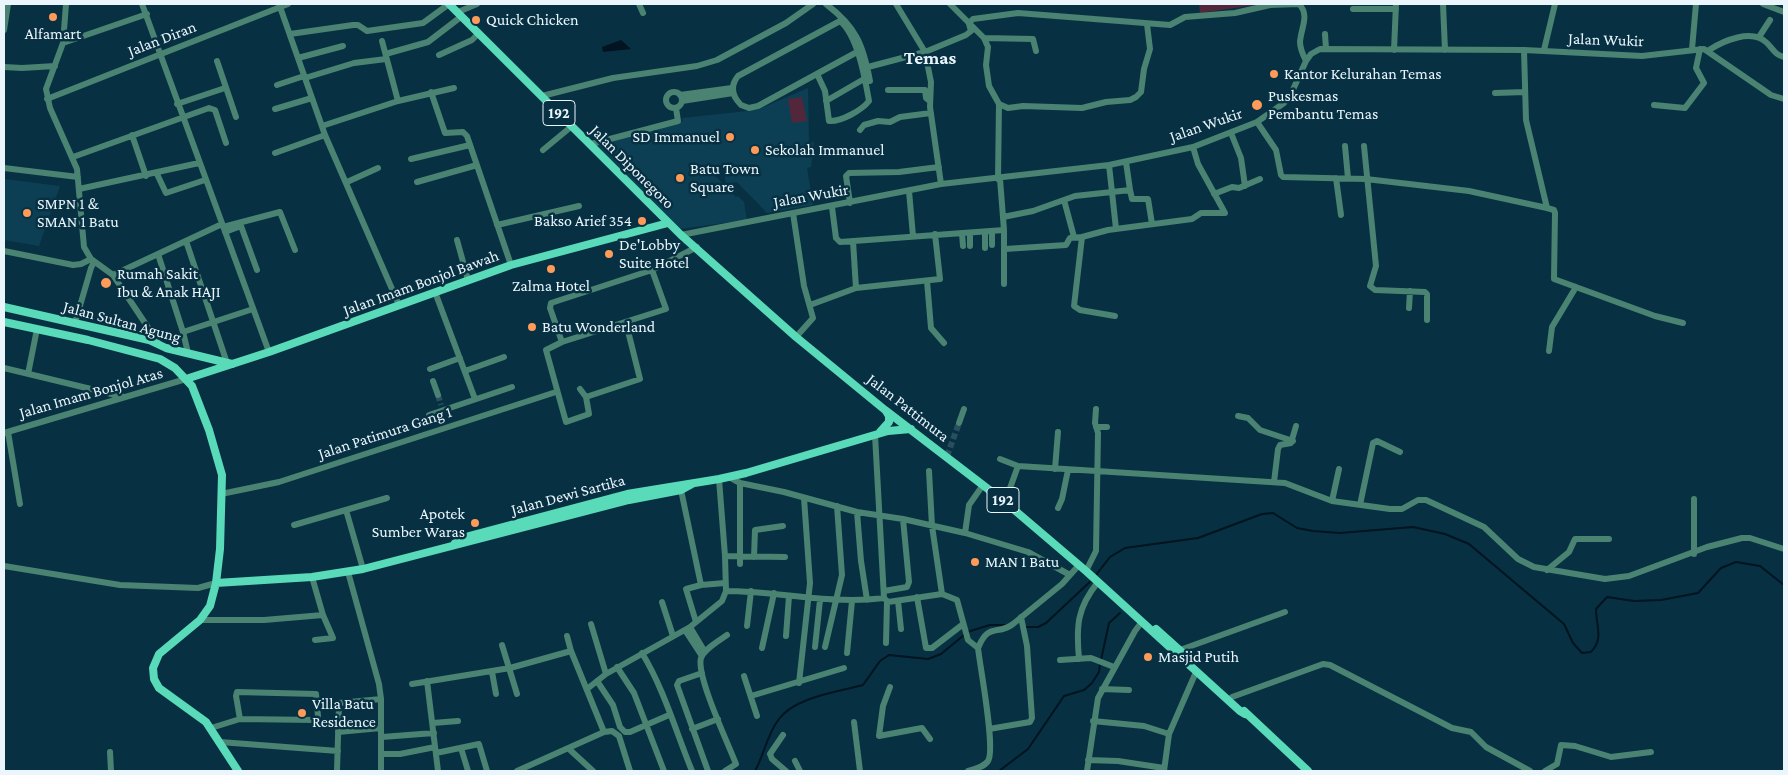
<!DOCTYPE html>
<style>
body{margin:0}
#map{position:relative;width:1788px;height:775px;overflow:hidden;background:#073143;font-family:"Crimson Pro",serif}
canvas{display:block}
.frame{position:absolute;inset:0;border:5px solid #ebf6fc;pointer-events:none}
</style>
<div id="map">
<canvas width="1788" height="775"></canvas>
<div class="frame"></div>
</div>
<script>
const context = document.querySelector('canvas').getContext('2d');
context.lineJoin = 'round';
function fillPath(path, color) { context.fillStyle = color; context.fill(path, 'evenodd'); }
function stroke(path, color, width, dash) { context.strokeStyle = color; context.lineWidth = width; context.lineCap = dash ? 'butt' : 'round'; context.setLineDash(dash || []); context.stroke(path); }
function drawText(font, color, halo, rows, align = 'center') {
  context.font = font + ' "Crimson Pro",serif'; context.lineWidth = 5; context.setLineDash([]); context.textBaseline = 'middle'; context.strokeStyle = halo; context.fillStyle = color; for (const [text, x, y, turn = 0] of rows) {
    context.save(); context.translate(x, y); context.rotate((+turn || 0) * Math.PI / 180); context.textAlign = isNaN(turn) ? turn : align; if (halo) context.strokeText(text, 0, 0); context.fillText(text, 0, 0); context.restore();
  }
}
fillPath(new Path2D(`
 M808 88 809 142H814L811 167 807 168 813 205 767 213 737 182 726 184 723 167 710 170 736 197 738 196 744 202 747 220 679 229 597 145 683 121 682 118 757 110Z
 M4 179 60 186 39 246 4 240Z`), '#0c3f54');
fillPath(new Path2D(`
 M1199 4H1255V5L1200 13Z
 M802 97 807 121 792 123 788 99Z`), '#52273b');
fillPath(new Path2D(`
 M621 40 631 49 603 52 602 47Z`), '#01141f');
stroke(new Path2D(`
 M1096 575 1110 557 1125 548 1198 538 1262 514 1273 513 1297 528 1313 531 1340 533 1413 527 1445 534 1469 544 1564 624 1573 643 1582 653 1591 652C1604 639 1596 626 1596 609L1607 597 1634 601 1661 600 1698 593 1721 568 1736 562 1760 566 1784 585
 M1026 627H1038L1046 623 1093 579
 M967 632 990 625H1006
 M1101 660 1109 623 1120 613
 M755 771C764 755 767 734 779 719 795 697 838 692 863 685L880 661 889 655 928 659 941 654 964 635
 M999 771 1028 749 1064 696 1084 690 1092 683 1099 672 1100 664`), '#01141f', 2);
stroke(new Path2D(`
 M438 395 441 405
 M947 456 959 423`), '#294f5f', 6, [6, 3]);
stroke(new Path2D(`
 M66 4 63 43 46 89 50 108 77 169 84 247 91 259 113 275 159 344
 M142 4 269 352
 M279 4 325 135 399 305
 M639 4 643 13
 M826 4C856 27 863 44 870 81
 M896 4 925 52 931 82 930 107 941 184
 M950 4 984 38 988 47 986 65 989 86 999 104 1008 108 1023 106 1082 108 1106 102 1130 100 1136 97 1141 92 1144 69 1150 49 1147 24
 M1299 4C1310 15 1301 28 1300 42 1300 49 1303 55 1306 61
 M1443 4 1445 50
 M1763 4 1784 12
 M1353 9H1396
 M458 12 477 4
 M969 23 973 19 1018 13 1170 25 1185 17 1235 13 1270 5 1299 4
 M4 30 8 4
 M290 34 353 25H358L367 31 423 23 449 4
 M1325 34 1326 49
 M1759 37 1770 20
 M984 38 1033 39 1036 51
 M382 41 398 101
 M63 43 147 14
 M1692 49 1696 4
 M1394 50 1396 4
 M1524 50 1526 120 1547 208 1554 210 1555 213 1554 279 1655 316 1683 323
 M1544 50 1555 4
 M1709 50C1723 41 1752 28 1767 43 1773 49 1775 55 1784 57
 M389 53 428 42 462 16
 M439 55 472 40 478 34
 M298 58 343 46
 M217 61 236 117
 M4 67 22 68 55 66
 M868 67 925 52 966 35 971 31 969 24
 M818 76 825 91 829 121C841 122 862 110 869 101 865 79 858 36 840 21L738 76C730 86 732 96 741 105L749 108 758 106 857 52
 M305 78 354 63 386 59
 M277 85 304 76
 M888 90H925L926 98 930 101
 M431 92 445 133 463 132 467 136 511 265
 M666 100a8 8 0 1 1 16 0a8 8 0 1 1-16 0Z
 M1495 93 1525 92
 M680 95 732 88
 M542 96 613 78 697 66 717 60 786 23 813 4
 M47 99 288 4
 M682 101 733 93
 M826 101 864 79
 M177 104 225 88
 M1654 105 1685 108 1704 83 1696 68 1700 49
 M275 109 312 98
 M1257 122 1276 150 1281 175 1283 177 1366 179 1469 191 1547 208
 M322 126 398 101 454 88
 M860 130 864 125 878 121 890 122 900 117 931 113
 M1231 133 1241 158 1245 186
 M132 135 146 176
 M591 144 678 121 676 108
 M1345 146 1348 178
 M1364 146 1376 266 1370 286 1375 290 1425 292 1427 294V320
 M543 150 572 126
 M275 153 325 135
 M73 157 209 108 215 110 226 143
 M411 159 470 145
 M4 168 78 177
 M157 174 166 193 205 180
 M1336 178 1341 215
 M998 179 999 104
 M1000 179 1004 230V284
 M347 182 378 168
 M417 182 477 165
 M79 189 199 163
 M1130 190 1132 199H1148L1152 224
 M909 191 913 236
 M1214 194 1232 187 1239 188 1260 179
 M1064 200 1074 237
 M850 203 846 176 849 173 899 172 939 167
 M832 207 836 238 840 242 1004 230
 M793 213 804 286 813 318 796 337
 M1003 217 1033 211 1075 196 1112 192 1109 165
 M497 225 579 206
 M223 227 280 212 295 250
 M1116 229 1112 192 1130 190 1126 162
 M992 231V245
 M225 232 241 226 257 270
 M985 232V248
 M962 233 963 246
 M970 233V246
 M681 235 941 184 1109 165 1193 147 1257 122 1284 103 1291 94 1306 61 1311 54 1320 49 1524 50 1642 56 1704 49 1771 95 1784 99
 M1082 237 1108 230 1192 219 1201 213H1225L1198 164 1193 147
 M457 240 468 280
 M186 241 227 363
 M853 241 856 288
 M1005 249 1066 245 1070 238 1082 237 1074 306 1080 310 1115 316
 M4 251 73 265 81 264 91 259
 M158 254 183 332 253 309
 M113 275 222 224
 M927 281 931 328 944 343
 M435 292 475 399
 M810 305 856 288 940 279 935 234
 M1409 308 1410 291
 M75 323 91 268 94 262
 M183 332 188 353
 M562 342 550 308 551 303 652 270 697 247
 M1549 351 1552 327 1576 287
 M4 368 124 397
 M430 369 460 358
 M465 371 504 357
 M28 374 37 329
 M433 381 438 395
 M580 389 586 397 640 379 626 323
 M586 397 589 414 566 422 546 350 562 342 666 309 652 270
 M429 415 512 387
 M1238 416 1248 418 1260 430 1293 441
 M959 423 964 409
 M1096 427H1107
 M8 432 20 504
 M4 433 186 379
 M875 435 884 598
 M1000 459 1018 466 1285 483 1332 501 1390 509H1402L1418 500H1426L1484 527 1518 559 1534 567 1605 579 1629 576 1707 547 1742 538H1750L1784 549
 M1055 469 1058 432
 M929 471 932 526 942 594
 M729 477 740 483 784 492 857 512 903 519 965 533 1028 552 1070 575
 M1274 482 1278 449 1280 445 1291 443 1296 426
 M740 483V564
 M681 490 701 585
 M221 494 279 482 556 392
 M1332 501 1339 469
 M1005 502 1018 466
 M1360 505 1373 443 1377 441 1400 452
 M1058 508 1062 499 1068 470
 M346 510 363 569
 M857 512 861 561 867 600
 M294 525 387 498
 M965 533 969 505 983 485
 M1694 554V499
 M725 556 785 557
 M754 557 755 530 783 526
 M4 566 120 585 198 588 216 583
 M1547 570 1569 552 1575 539H1609
 M1086 571 1096 551 1098 433 1095 423 1096 409
 M348 572 379 684 381 699V771
 M726 591C779 591 830 605 884 598L888 602 942 594 957 600 968 640 978 648
 M884 591 907 587 909 582 903 519
 M917 597 926 648H932L962 625
 M898 601 901 629
 M662 602 673 636
 M200 620H264L323 615 312 577
 M696 622 686 589 701 585 725 583
 M591 624 606 674
 M747 626 751 591
 M690 627 705 652
 M685 630 702 656
 M567 636 571 651
 M786 636 789 596
 M315 640 333 638 323 615
 M886 643 887 602
 M502 645 517 694
 M815 647 820 600
 M825 647 842 575 837 506
 M762 648 774 593
 M1180 650 1285 612
 M642 653C664 689 676 732 692 771
 M847 653 852 601
 M1079 659C1076 626 1077 608 1098 582
 M1060 660 1091 658 1114 667
 M617 667 634 693 664 771
 M492 672 496 694
 M702 673 679 681 677 685 708 771
 M744 676 757 716
 M427 681 438 771
 M597 681 613 705 620 727 625 732H630L669 715
 M799 683 810 583 804 498
 M412 684 510 668 571 651 604 732 517 771
 M890 687 883 706 879 736 922 728 930 739
 M587 689 606 674 690 627 722 601 726 591 725 556 719 479
 M1102 689 1129 690
 M751 696 844 668
 M1232 697 1323 664 1330 665 1452 728 1471 732 1486 747 1530 771
 M1093 721 1144 726 1169 734
 M854 722 860 771
 M433 723 458 721
 M211 728 240 719 316 720 318 716 316 694 237 692 236 696 240 719
 M692 729 718 719
 M989 729 1030 722 1032 718 1027 646 1021 617
 M338 732 381 728
 M604 732 612 731 619 736 630 771
 M783 735 770 754 772 759 786 771
 M382 737 434 733
 M220 742 338 751
 M461 748 468 771
 M569 749 593 771
 M110 752 111 771
 M436 753 479 744 487 771
 M381 754H400L435 747
 M1088 760 1118 761 1164 768
 M795 761 800 771
 M337 771 339 703 381 699
 M725 771 736 764C728 743 696 676 701 658 704 649 720 640 727 635
 M968 771C975 769 984 767 988 761 996 749 980 667 978 648 989 622 997 636 1013 624L1062 584 1079 565
 M1087 771 1098 698 1135 631 1141 623
 M1164 771 1169 734 1196 672
 M1545 771 1557 764 1561 745 1575 746 1611 757 1651 752`), '#4a8372', 6);
stroke(new Path2D(`
 M449 4 681 235 796 337 885 410 1005 502 1086 571 1240 711 1245 714
 M4 307 149 340 166 348 232 364
 M4 322 88 340 160 359 175 368 192 386 209 430 222 475 220 549 216 583 210 606 200 620 159 654 153 668 154 679 159 688 206 722 238 771
 M186 379 269 352 511 265 668 223
 M880 432 889 422V416L886 411
 M455 543 469 536 627 494 719 479 746 473 888 431 911 429
 M216 583 312 577 363 569 629 500 681 490 692 484
 M1156 629 1185 655
 M1244 711 1308 771`), '#59dab8', 8);
for (const [x, y, r, color] of [
 [53,17,5,"#ff9b59"],
 [476,20,5,"#ff9b59"],
 [1274,74,5,"#ff9b59"],
 [1257,105,6,"#ff9b59"],
 [730,137,5,"#ff9b59"],
 [755,150,5,"#ff9b59"],
 [680,178,5,"#ff9b59"],
 [27,213,5,"#ff9b59"],
 [642,221,5,"#ff9b59"],
 [609,254,5,"#ff9b59"],
 [551,269,5,"#ff9b59"],
 [106,283,6,"#ff9b59"],
 [532,327,5,"#ff9b59"],
 [475,523,5,"#ff9b59"],
 [975,562,5,"#ff9b59"],
 [1148,657,5,"#ff9b59"],
 [302,713,5,"#ff9b59"]
]) { const dot = new Path2D(); dot.arc(x, y, r, 0, 2 * Math.PI); context.fillStyle = color; context.fill(dot); stroke(dot, '#073143', 2); }
for (const [x, y, w] of [
 [559,113,32],
 [1003,500,32]
]) { const box = new Path2D(); box.roundRect(x - w / 2, y - 12.5, w, 25, 4); context.fillStyle = '#073143'; context.fill(box); stroke(box, '#ebf6fc', 1); }
drawText('bold 15px', '#ebf6fc', null, [
 ["192",559,113],
 ["192",1003,500]
]);
drawText('16px', '#ebf6fc', '#073143', [
 ["Quick Chicken",486,20],
 ["Alfamart",53,34,"center"],
 ["Kantor Kelurahan Temas",1284,74],
 ["Puskesmas",1268,96],
 ["Pembantu Temas",1268,114],
 ["SD Immanuel",720,137,"right"],
 ["Sekolah Immanuel",765,150],
 ["Batu Town",690,169],
 ["Square",690,187],
 ["SMPN 1 &",37,204],
 ["SMAN 1 Batu",37,222],
 ["Bakso Arief 354",632,221,"right"],
 ["De'Lobby",619,245],
 ["Suite Hotel",619,263],
 ["Rumah Sakit",117,274],
 ["Ibu & Anak HAJI",117,292],
 ["Zalma Hotel",551,286,"center"],
 ["Batu Wonderland",542,327],
 ["Apotek",465,514,"right"],
 ["Sumber Waras",465,532,"right"],
 ["MAN 1 Batu",985,562],
 ["Masjid Putih",1158,657],
 ["Villa Batu",312,704],
 ["Residence",312,722]
], 'left');
drawText('16px', '#ebf6fc', '#073143', [
 ["Jalan Diran",162,39,-21],
 ["Jalan Wukir",1606,40,2],
 ["Jalan Wukir",1206,125,-19],
 ["Jalan Diponegoro",632,167,45],
 ["Jalan Wukir",811,196,-10],
 ["Jalan Imam Bonjol Bawah",421,283,-20],
 ["Jalan Sultan Agung",122,322,15],
 ["Jalan Imam Bonjol Atas",91,393,-16],
 ["Jalan Pattimura",908,408,38],
 ["Jalan Patimura Gang 1",385,433,-18],
 ["Jalan Dewi Sartika",568,495,-15]
]);
drawText('bold 19px', '#ebf6fc', '#073143', [
 ["Temas",930,58]
]);
</script>
